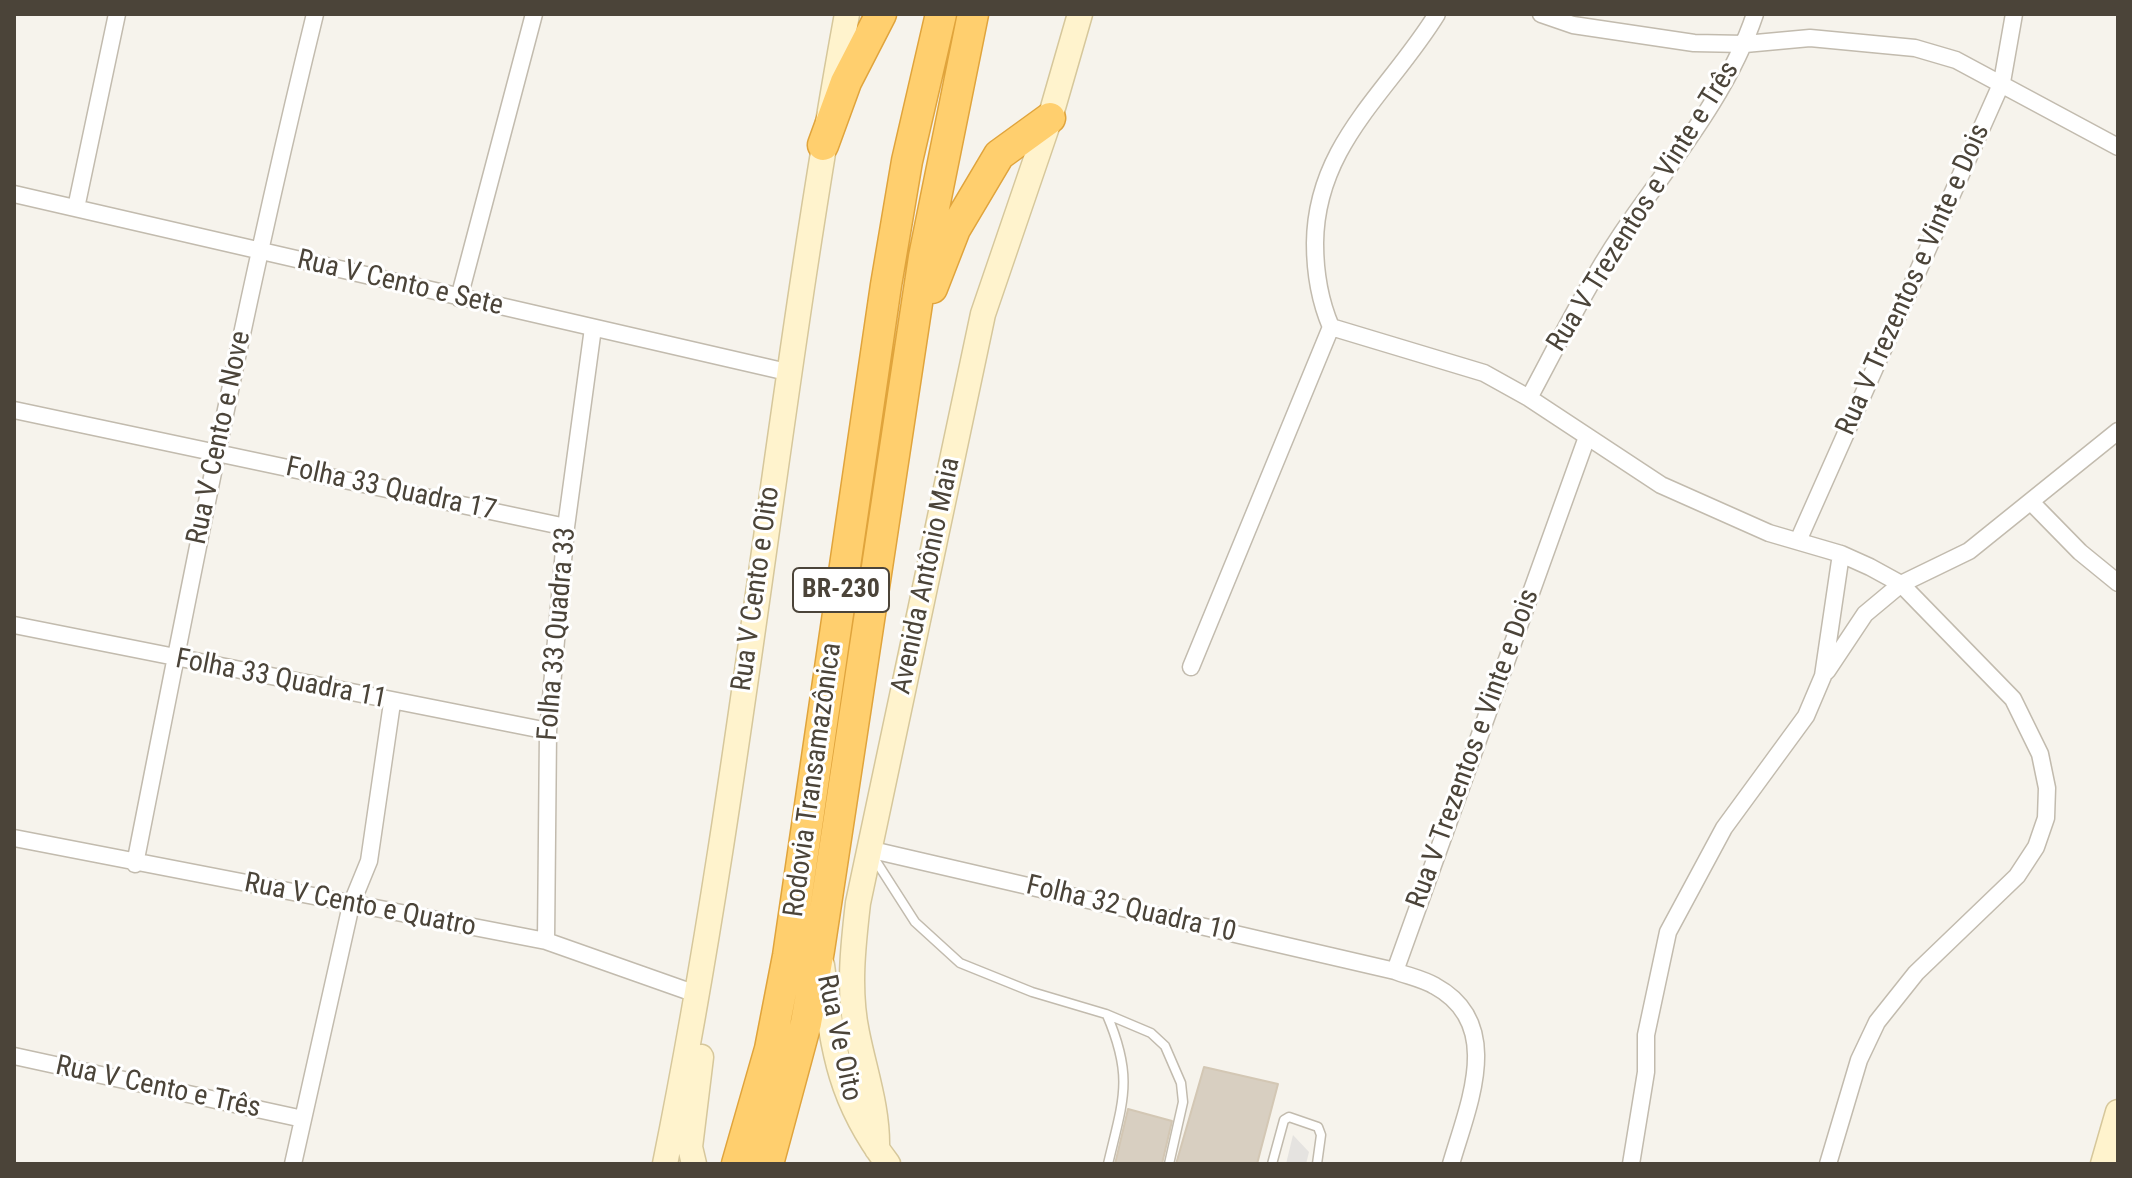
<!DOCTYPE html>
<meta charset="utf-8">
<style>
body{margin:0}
#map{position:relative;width:2132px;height:1178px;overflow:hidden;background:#f6f3ec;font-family:"Roboto Condensed",sans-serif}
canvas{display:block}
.frame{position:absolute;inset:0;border:16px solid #4b4439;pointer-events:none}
</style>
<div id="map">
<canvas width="2132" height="1178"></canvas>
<div class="frame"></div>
</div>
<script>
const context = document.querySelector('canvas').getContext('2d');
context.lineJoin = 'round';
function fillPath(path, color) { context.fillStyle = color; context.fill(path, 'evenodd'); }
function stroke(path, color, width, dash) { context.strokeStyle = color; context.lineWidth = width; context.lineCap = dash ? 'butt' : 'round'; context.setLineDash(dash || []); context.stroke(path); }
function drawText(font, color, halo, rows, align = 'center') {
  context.font = font + ' "Roboto Condensed",sans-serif'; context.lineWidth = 6; context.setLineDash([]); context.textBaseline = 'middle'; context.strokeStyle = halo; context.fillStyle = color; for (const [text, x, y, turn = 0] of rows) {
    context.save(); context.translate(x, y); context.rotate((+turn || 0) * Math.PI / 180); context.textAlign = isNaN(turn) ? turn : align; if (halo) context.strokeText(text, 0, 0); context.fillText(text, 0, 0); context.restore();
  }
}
fillPath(new Path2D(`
 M1293 1135 1309 1152 1306 1164H1286Z`), '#e5e3e0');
const building = new Path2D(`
 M1204 1067 1278 1084 1257 1164H1176Z
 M1128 1109 1172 1121 1162 1164H1115Z`);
fillPath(building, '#d8cfc1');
stroke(building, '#d3c7b4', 2);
const lane = new Path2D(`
 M874 858 915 922 960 963 1032 992 1106 1014 1151 1033 1165 1046 1181 1083 1183 1102 1169 1164
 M1107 1015C1134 1078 1123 1100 1108 1164
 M1272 1164 1284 1120 1289 1117 1318 1127 1321 1135 1317 1164`);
const street = new Path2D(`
 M1541 14 1573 25 1694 43 1745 44 1810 38 1915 48 1956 60 2118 147
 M14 194 787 372
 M76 208 117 14
 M459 298 534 14
 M1331 327 1484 373 1529 398 1661 485 1769 533 1841 554 1870 567 1901 584 2013 699 2040 754 2047 788 2046 818 2036 847 2017 876 1916 973 1877 1022 1859 1060 1828 1164
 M1529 398C1559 342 1587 285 1622 233 1670 163 1728 95 1755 14
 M14 410 566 527
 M2031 502 2080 552 2118 583
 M1798 541 2002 82 2014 14
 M14 625 548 731
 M1191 667 1331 327C1319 299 1315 273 1315 243 1316 144 1389 92 1437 14
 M1827 671 1865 614 1901 584 1969 551 2118 431
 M14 838 546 941 699 995
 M868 849 1395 971C1408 976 1423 979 1435 986 1505 1024 1468 1105 1451 1164
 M135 864C191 580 246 295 315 14
 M546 941 548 731 566 527 593 328
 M1395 971 1587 437
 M14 1056 303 1119
 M293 1164 351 905 369 861 392 703
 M1631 1164 1646 1072V1035L1668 932 1724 828 1806 716 1823 676 1841 554`);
const secondary = new Path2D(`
 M822 965C833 1046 837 1097 888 1164
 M877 1149C878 1108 865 1073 857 1033 848 991 853 946 858 903L983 314 1050 118 1080 14
 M665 1164C742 784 777 396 847 14
 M694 1164 690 1147 701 1057
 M2103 1164 2118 1112`);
const highway = new Path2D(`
 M823 145 846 82 881 14
 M932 288 955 229 999 155 1050 118
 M737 1164 770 1049 788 956 886 285 907 161 941 14
 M768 1164 806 1023 819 950 924 257 973 14`);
stroke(lane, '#c2bbae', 11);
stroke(street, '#c2bbae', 19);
stroke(secondary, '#d6c79b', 27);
stroke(highway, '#e0a43c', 33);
stroke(lane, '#fff', 8);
stroke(street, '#fff', 16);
stroke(secondary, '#fff3cd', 24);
stroke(highway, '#ffcf6e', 30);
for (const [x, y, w] of [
 [841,590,96]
]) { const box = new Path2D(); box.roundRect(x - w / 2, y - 22, w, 44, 6); context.fillStyle = '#fff'; context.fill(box); stroke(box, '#4b4439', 2); }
drawText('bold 26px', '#4b4439', null, [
 ["BR-230",841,590]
]);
drawText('28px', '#4b4439', '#fff', [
 ["Rua V Trezentos e Vinte e Três",1644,207,-58],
 ["Rua V Trezentos e Vinte e Dois",1914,280,-66],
 ["Rua V Cento e Sete",400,284,13],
 ["Rua V Cento e Nove",220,438,-78],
 ["Folha 33 Quadra 17",391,490,12],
 ["Avenida Antônio Maia",927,576,-78],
 ["Rua V Cento e Oito",757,589,-82],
 ["Folha 33 Quadra 33",558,634,-85],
 ["Folha 33 Quadra 11",281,680,11],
 ["Rua V Trezentos e Vinte e Dois",1474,749,-70],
 ["Rodovia Transamazônica",814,780,-82],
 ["Rua V Cento e Quatro",360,906,11],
 ["Folha 32 Quadra 10",1131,910,13],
 ["Rua Ve Oito",838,1038,78],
 ["Rua V Cento e Três",158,1088,12]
]);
</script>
